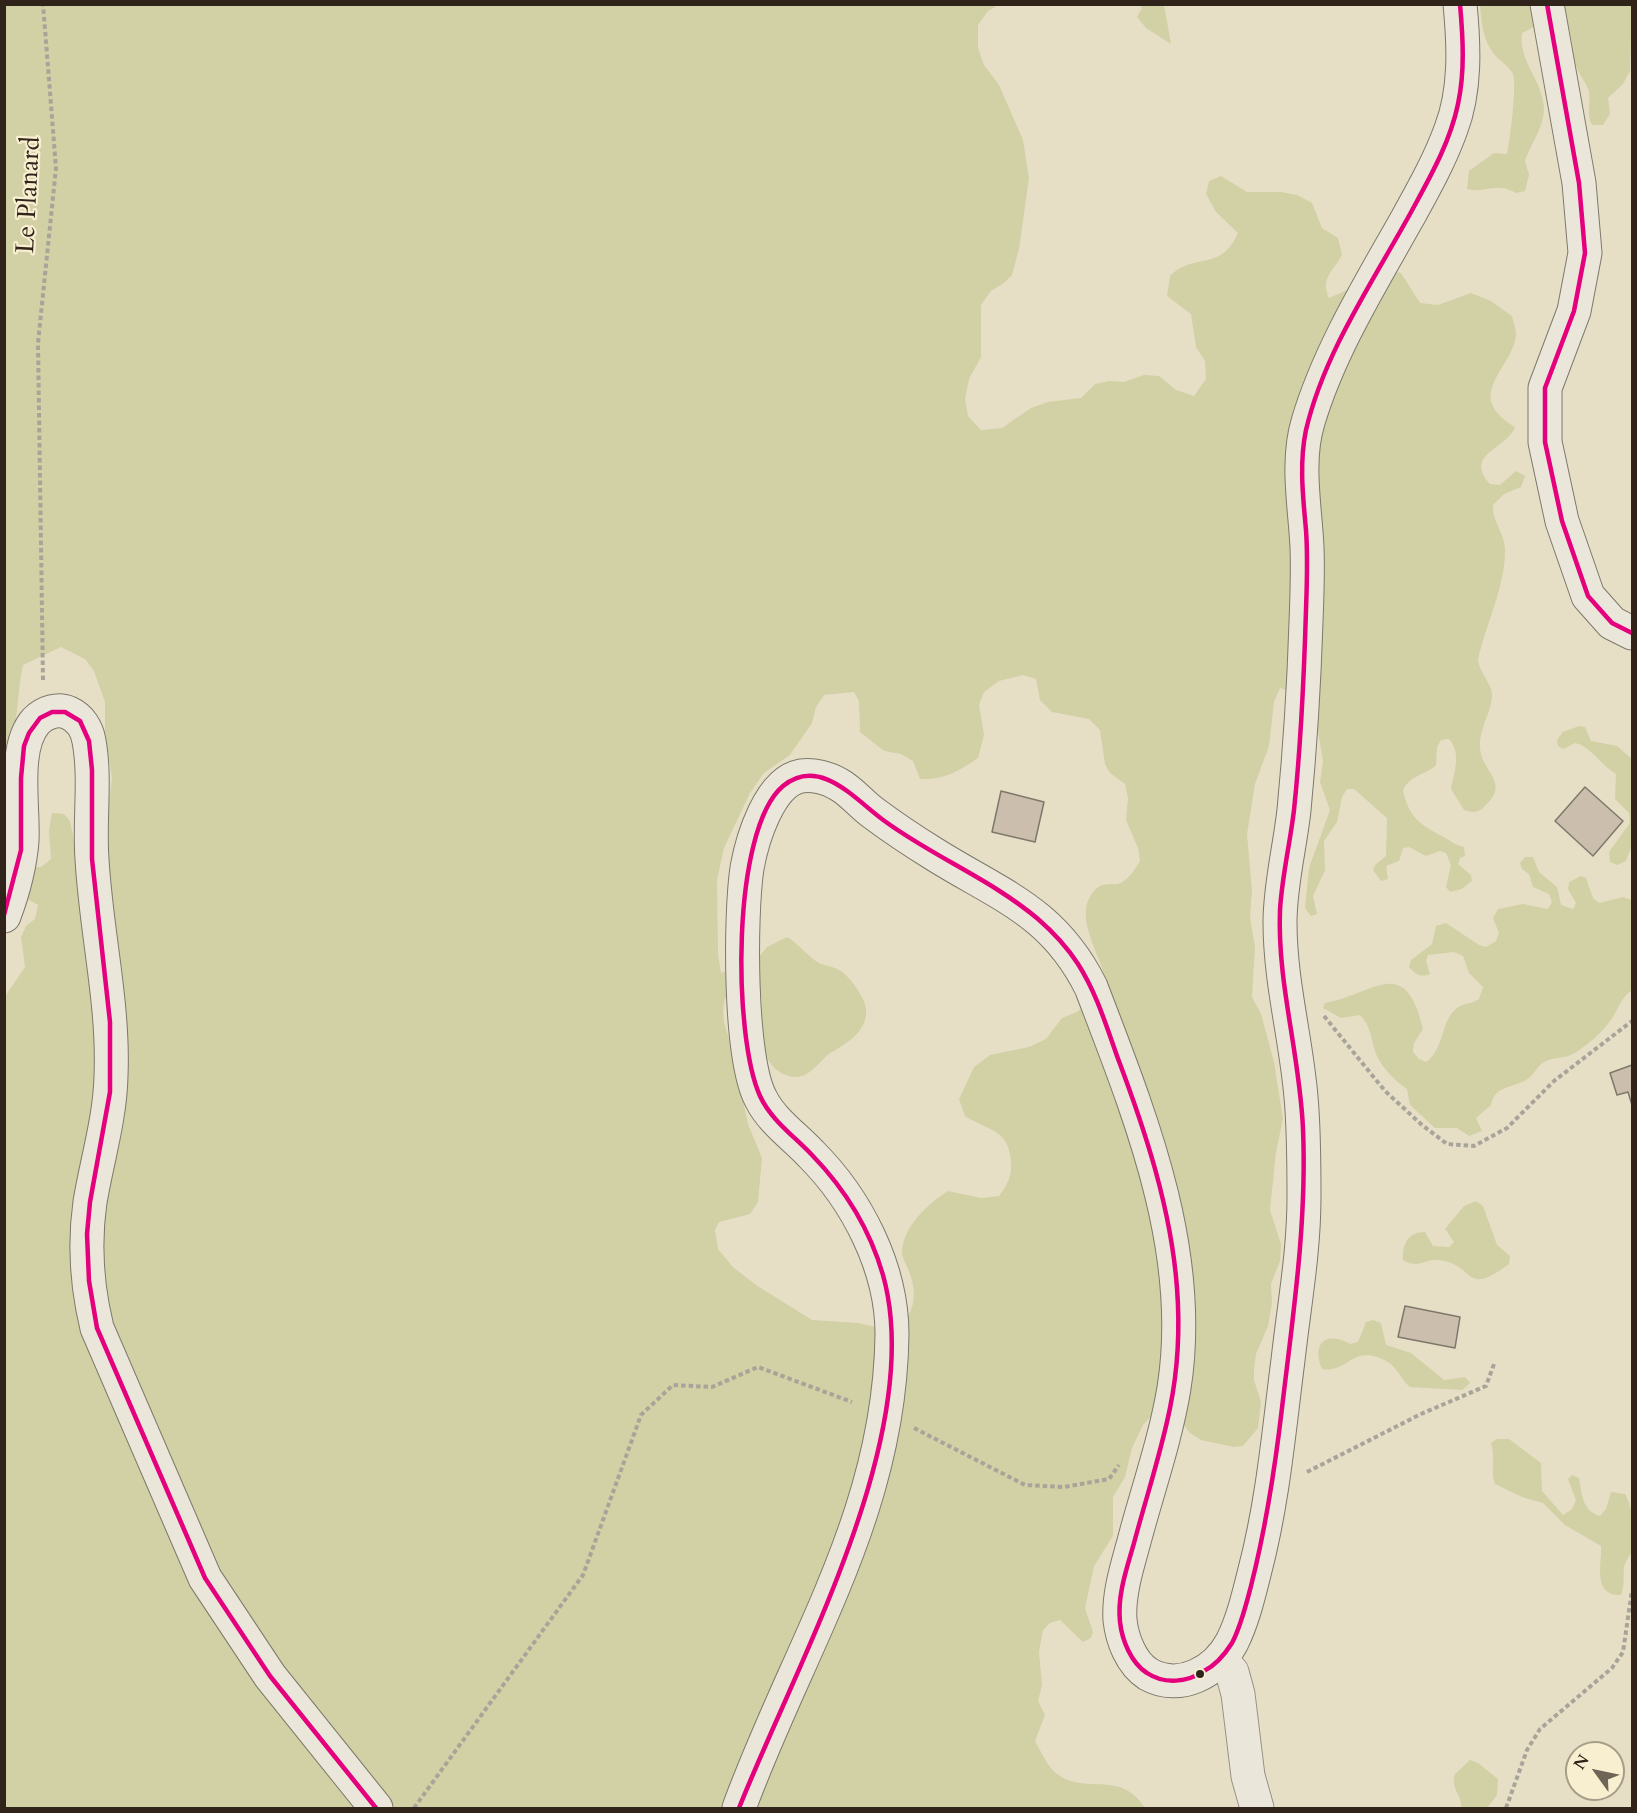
<!DOCTYPE html>
<style>
body{margin:0}
#map{position:relative;width:1637px;height:1813px;overflow:hidden;background:#e6dfc6;font-family:Cardo,serif}
canvas{display:block}
.frame{position:absolute;inset:0;border:6px solid #2f231a;pointer-events:none}
.north{position:absolute;left:1565px;top:1741px;width:60px;height:60px;box-sizing:border-box;background:#f8efd1;border:2px solid #a89d88;border-radius:50%;rotate:303deg;font-size:16px;font-weight:700;line-height:24px;text-align:center;color:#2f231a}
.north::after{content:'';display:block;margin:auto;width:21px;height:27px;background:#6f6556;clip-path:polygon(50% 0,100% 100%,50% 72%,0 100%)}
</style>
<div id="map">
<canvas width="1637" height="1813"></canvas>
<div class="frame"></div>
<div class="north">N</div>
</div>
<script>
const context = document.querySelector('canvas').getContext('2d');
context.lineJoin = 'round';
function fillPath(path, color) { context.fillStyle = color; context.fill(path, 'evenodd'); }
function stroke(path, color, width, dash) { context.strokeStyle = color; context.lineWidth = width; context.lineCap = dash ? 'butt' : 'round'; context.setLineDash(dash || []); context.stroke(path); }
function drawText(font, color, halo, rows, align = 'center') {
  context.font = font + ' Cardo,serif'; context.lineWidth = 4.5; context.setLineDash([]); context.textBaseline = 'middle'; context.strokeStyle = halo; context.fillStyle = color; for (const [text, x, y, turn = 0] of rows) {
    context.save(); context.translate(x, y); context.rotate((+turn || 0) * Math.PI / 180); context.textAlign = isNaN(turn) ? turn : align; if (halo) context.strokeText(text, 0, 0); context.fillText(text, 0, 0); context.restore();
  }
}
fillPath(new Path2D(`
 M5 5H998L988 11 978 25V48L984 65 999 85 1023 140 1029 178 1019 249 1012 275 1004 283 991 291 981 305V357L969 379 965 399 968 416 981 430 1002 428 1031 408 1048 402 1081 398 1095 384 1109 381 1124 382 1144 375 1159 376 1176 390 1194 396 1206 379 1205 361 1196 347 1191 314 1167 296 1170 276C1196 251 1220 273 1238 233L1216 212 1206 194 1209 181 1221 176 1247 192H1281L1297 195 1312 203 1322 228 1338 238 1342 255C1333 272 1320 278 1329 298L1391 271 1401 273 1420 303 1438 305 1471 293 1491 301 1512 316C1513 321 1516 329 1516 334 1514 368 1461 395 1515 427 1507 449 1463 454 1490 484L1500 485 1516 471 1525 476 1521 487 1504 494 1493 505C1492 522 1505 533 1505 550 1505 588 1486 623 1478 660 1481 677 1494 685 1492 698 1490 715 1478 731 1480 748 1482 773 1511 782 1485 806 1478 813 1474 813 1464 810L1451 789C1454 772 1462 754 1449 739L1441 740 1437 747 1436 765C1425 776 1411 774 1403 790 1408 816 1420 825 1442 836 1450 840 1454 845 1464 847L1465 856 1460 858 1458 864 1471 875 1472 881 1462 889 1450 892 1446 887 1451 865 1446 853 1440 851 1426 856 1409 847 1403 848 1399 861 1386 866 1388 879 1381 881 1373 870 1375 865 1386 856 1387 818 1354 789H1347L1342 797 1337 822 1324 841 1325 870 1313 896 1317 914 1311 916 1305 908 1309 868 1330 810 1320 782 1323 761 1314 709 1315 700 1280 688 1274 702 1269 746 1255 784 1247 834 1252 890 1250 917 1255 947 1252 997 1261 1014 1274 1062 1283 1119 1276 1152 1270 1210 1281 1244 1280 1261 1271 1284 1272 1303 1268 1326 1256 1354 1254 1369V1380L1261 1402 1258 1428 1243 1446 1234 1447 1201 1440 1190 1433 1178 1418 1152 1415 1143 1425 1132 1448 1125 1477 1113 1497V1536L1094 1566 1085 1608 1093 1632 1091 1638 1083 1642 1060 1620 1050 1623 1043 1630 1039 1652 1042 1685 1038 1701 1045 1715 1035 1741C1042 1753 1048 1769 1060 1776 1088 1794 1121 1770 1145 1808H5L4 998 25 967 21 937 26 926 35 919 38 905 22 896 30 867H41L51 859 49 831 52 813 64 814 70 821 74 840 106 824 112 779 105 731V702L94 671 85 659 61 647 23 665C16 697 20 725 5 754ZM1023 675 1036 679 1040 700 1052 712 1089 719 1100 730 1105 764 1110 773 1125 784 1128 798 1126 820 1138 848 1140 861C1135 869 1128 881 1118 884 1111 885 1102 882 1096 889 1069 915 1104 957 1106 985L1077 1012 1062 1018 1046 1039 1029 1047 990 1055 974 1067 959 1099 965 1116C989 1131 1009 1129 1011 1162 1012 1177 1007 1185 999 1196L981 1198 948 1191C929 1203 903 1226 902 1252 902 1257 906 1264 908 1269 915 1286 917 1302 907 1318L875 1327 859 1323 812 1320 756 1285 733 1267 718 1249 715 1230 719 1222 750 1214 758 1202 762 1158 748 1124 728 1035C722 1019 721 1004 729 989L757 979C768 1002 754 1041 771 1064 776 1071 787 1077 795 1077 812 1077 819 1060 832 1052 856 1039 878 1020 859 992 854 984 849 977 841 971 835 967 826 966 819 963 807 956 799 944 787 937L767 947 759 957 721 973 718 954 717 880 724 848 750 793 764 773 790 755 812 723 816 707 824 695 854 692 859 701 860 732 884 751 901 754 913 761 920 779C944 780 959 771 978 758L984 735 979 705 984 692 999 681Z
 M1139 5H1164L1171 44 1146 28 1137 17 1142 8Z
 M1480 5H1632L1630 71 1623 84 1608 98 1610 114 1603 125H1592C1586 113 1591 105 1589 92 1587 83 1579 75 1576 66 1571 53 1574 41 1568 28L1534 27 1522 33C1518 61 1543 81 1544 108 1544 128 1531 143 1525 161L1529 175 1525 191 1516 193C1494 181 1487 194 1467 189L1469 171 1494 153 1507 154C1510 142 1517 83 1513 74 1510 67 1499 60 1494 54 1483 41 1481 20 1480 5Z
 M1579 726 1585 727 1591 741 1617 746 1632 759V845L1626 861 1617 865 1610 862 1609 852 1630 823 1629 813 1615 799 1616 774C1601 765 1590 746 1575 743L1563 749 1558 746 1557 740 1563 732Z
 M1525 857H1533L1539 872 1557 887 1561 905 1573 909 1576 903 1568 889 1569 882 1581 876 1586 878 1593 898 1599 903 1623 897 1632 900V990C1621 997 1618 1010 1611 1020 1603 1032 1585 1047 1573 1054 1564 1059 1554 1057 1546 1061 1537 1065 1534 1076 1526 1080 1512 1088 1494 1086 1491 1105L1476 1118 1482 1131 1469 1136 1457 1128H1435L1410 1105 1407 1089C1395 1081 1382 1068 1376 1054 1371 1040 1371 1026 1360 1015L1341 1018 1323 1008 1325 1003C1373 995 1405 952 1423 1029L1414 1043 1413 1052 1419 1059 1426 1062C1445 1049 1440 1021 1457 1008 1463 1003 1473 1004 1479 999L1483 987 1469 973 1463 956 1454 952 1428 955 1426 961 1430 974C1420 978 1415 974 1409 967L1411 960 1432 944 1436 926 1446 923 1479 945 1486 947 1496 941 1499 933 1493 918 1498 909 1523 904 1548 909 1552 902 1549 894 1533 887 1529 874 1522 869 1520 863Z
 M1476 1201 1483 1206 1497 1245 1510 1256 1509 1264C1463 1298 1477 1265 1439 1260 1424 1258 1421 1270 1403 1260 1402 1244 1408 1232 1425 1232L1433 1246 1449 1247 1454 1242 1445 1229 1464 1206Z
 M1373 1320 1381 1323 1386 1345 1411 1353 1444 1380 1465 1377 1470 1383 1462 1390 1410 1387C1401 1380 1397 1367 1388 1362 1352 1342 1349 1374 1322 1369 1311 1344 1326 1330 1350 1344L1358 1342 1366 1322Z
 M1497 1439H1509L1541 1463 1542 1491 1563 1515 1572 1509 1576 1500 1568 1479 1572 1475 1579 1478C1582 1494 1582 1511 1600 1516L1606 1509 1611 1492 1625 1494C1633 1508 1637 1535 1632 1550 1631 1556 1625 1561 1624 1567 1623 1577 1625 1585 1621 1595 1592 1596 1602 1564 1601 1546L1565 1525 1543 1503 1522 1497 1495 1484C1490 1472 1496 1460 1491 1443Z
 M1470 1760 1478 1763 1498 1779 1497 1795 1487 1808H1461C1463 1796 1450 1789 1455 1774Z`), '#d2d0a5');
const building = new Path2D(`
 M1585 787 1623 821 1593 856 1555 821Z
 M1001 791 1044 802 1035 842 992 832Z
 M1632 1065V1105L1628 1092 1617 1095 1610 1073Z
 M1405 1306 1460 1317 1455 1348 1398 1337Z`);
fillPath(building, '#ccbeac');
stroke(building, '#7e786b', 1.5);
const street = new Path2D(`
 M1220 1660 1232 1672 1238 1694 1248 1776 1257 1808`);
const secondary = new Path2D(`
 M1547 4 1579 183 1585 253 1574 311 1545 388V442L1562 521 1588 596 1612 623 1632 633
 M4 916C13 892 20 866 22 841 24 807 12 748 36 721 45 712 58 708 69 713 80 718 87 729 89 741 96 779 89 820 92 859 96 932 114 1003 111 1076 110 1119 97 1160 90 1202 84 1244 87 1287 97 1328L205 1578 270 1676 376 1808
 M739 1808C798 1647 890 1514 892 1334 892 1268 857 1200 811 1154 794 1136 772 1121 761 1099 739 1059 740 915 747 868 752 840 769 782 801 776 813 774 828 778 838 784 851 791 860 803 872 812 892 827 913 841 934 854 1001 896 1053 911 1091 987 1139 1113 1196 1250 1174 1388 1166 1437 1149 1486 1136 1534 1129 1561 1118 1592 1120 1620 1122 1639 1131 1663 1148 1674 1180 1692 1216 1672 1232 1642 1243 1620 1249 1594 1255 1570 1273 1501 1279 1430 1288 1360 1294 1306 1304 1252 1304 1197 1304 1164 1304 1130 1301 1097 1296 1038 1280 982 1280 922 1280 885 1290 847 1294 810 1300 748 1304 685 1306 622 1307 597 1308 572 1307 547 1305 506 1296 462 1308 422 1329 351 1371 283 1407 219 1423 190 1440 160 1451 129 1466 90 1464 45 1460 4`);
stroke(street, '#979183', 35);
stroke(secondary, '#7e786b', 35);
stroke(new Path2D(`
 M43 680 38 343 56 168 43 4
 M1324 1016 1385 1091 1422 1125 1447 1144 1474 1146 1507 1128 1554 1081 1632 1021
 M914 1428 1025 1485 1064 1487 1109 1479 1119 1465
 M1307 1472 1421 1414 1486 1386 1494 1364
 M414 1808 583 1575 641 1415 673 1385 712 1387 758 1367 852 1402
 M1506 1808 1527 1750 1540 1729 1612 1668 1623 1652 1632 1590`), '#a9a49a', 4, [4.5, 3]);
stroke(street, '#eae7da', 33);
stroke(secondary, '#eae7da', 33);
stroke(new Path2D(`
 M1547 4 1579 183 1585 253 1574 311 1545 388V442L1562 521 1588 596 1612 623 1632 633
 M4 915 21 850V778L24 746 29 733 40 718 52 712H65L80 721 89 741 92 770V859L110 1022V1092L90 1202 87 1234 89 1281 97 1328 205 1578 270 1676 376 1808
 M739 1808C797 1662 927 1432 883 1275 870 1230 845 1189 812 1155 794 1136 771 1120 760 1096 733 1037 731 830 783 786 821 755 857 802 886 822 934 857 992 880 1038 919 1053 932 1067 947 1078 964 1096 992 1106 1025 1117 1056 1145 1130 1171 1208 1177 1288 1180 1328 1178 1369 1170 1408 1161 1453 1146 1498 1134 1543 1127 1568 1117 1595 1120 1622 1122 1640 1131 1663 1147 1673 1165 1685 1188 1682 1204 1671 1216 1665 1225 1654 1232 1643 1241 1626 1246 1605 1251 1586 1266 1527 1275 1468 1282 1408 1293 1315 1307 1223 1303 1129 1300 1055 1277 983 1280 910 1282 876 1290 844 1294 810 1301 744 1304 677 1306 610 1307 583 1308 557 1306 530 1303 497 1299 463 1306 430 1324 353 1372 283 1410 214 1429 179 1450 143 1458 104 1465 71 1463 38 1460 4`), '#e5007d', 4.5);
for (const [x, y, r, color] of [
 [1200,1674,5,"#2f231a"]
]) { const dot = new Path2D(); dot.arc(x, y, r, 0, 2 * Math.PI); context.fillStyle = color; context.fill(dot); stroke(dot, '#f8efd1', 2); }
drawText('26px', '#2f231a', '#f8efd1', [
 ["Le Planard",30,195,-87]
]);
</script>
